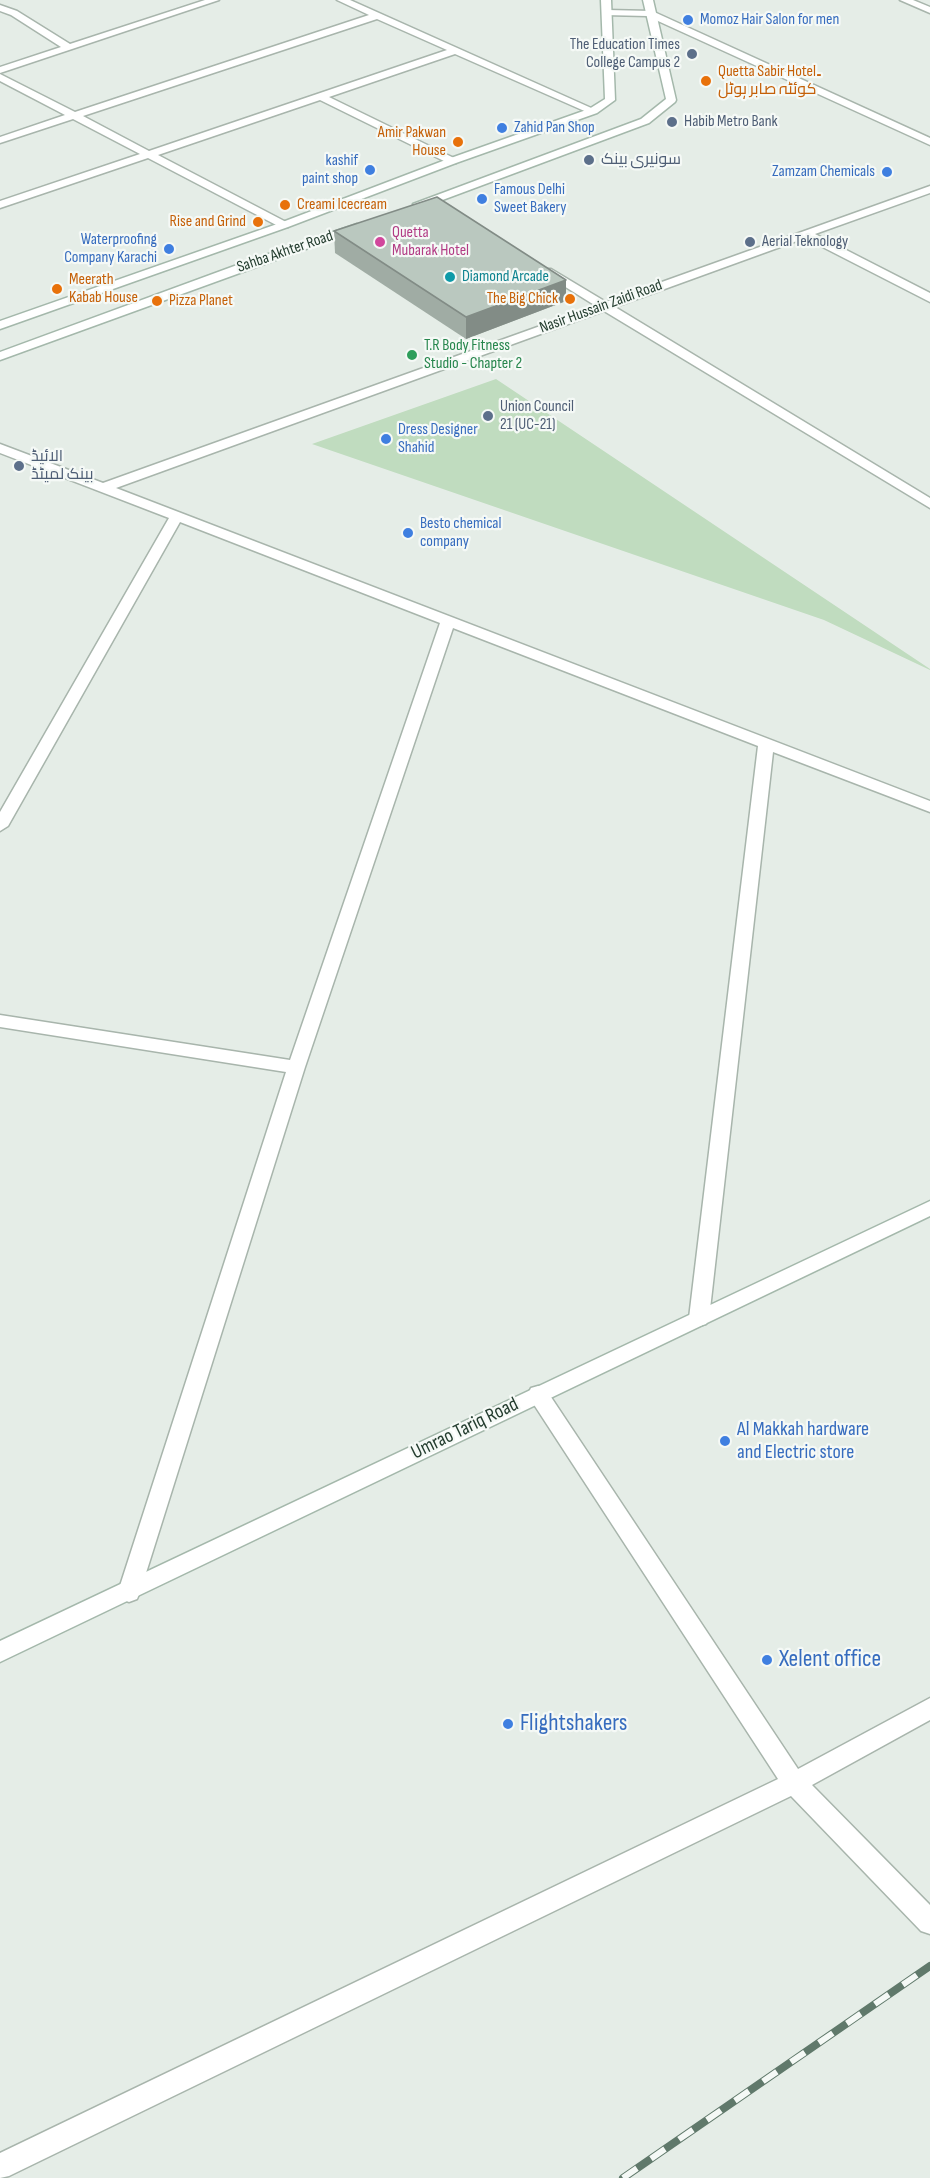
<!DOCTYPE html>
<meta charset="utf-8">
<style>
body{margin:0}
canvas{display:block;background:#e5ede7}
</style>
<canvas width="930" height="2178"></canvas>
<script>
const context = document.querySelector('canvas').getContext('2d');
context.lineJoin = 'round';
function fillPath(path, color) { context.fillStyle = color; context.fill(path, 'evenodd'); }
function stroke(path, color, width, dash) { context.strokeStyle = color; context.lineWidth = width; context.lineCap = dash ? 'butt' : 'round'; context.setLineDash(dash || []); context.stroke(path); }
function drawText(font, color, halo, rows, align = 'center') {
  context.font = font + ' "Sofia Sans Condensed",Cairo,sans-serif'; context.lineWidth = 4.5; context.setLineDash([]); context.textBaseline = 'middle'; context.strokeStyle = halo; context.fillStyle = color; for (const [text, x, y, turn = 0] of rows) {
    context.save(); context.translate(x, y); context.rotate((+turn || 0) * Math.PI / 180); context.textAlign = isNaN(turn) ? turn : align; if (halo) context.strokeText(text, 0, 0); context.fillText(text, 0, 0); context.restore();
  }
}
fillPath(new Path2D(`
 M496 379 930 669V670L824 620 312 444Z`), '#c0dcbf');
const street = new Path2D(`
 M205 0H219L0 73V67L61 47 11 15 0 11V5L17 11 70 44Z
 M337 0H350L598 111 589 113 455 54 329 97 456 159V163H448L320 100 158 155 288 223V227H280L148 158 0 208V201L140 154 73 119 0 143V137L65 115 0 81V74L75 112 369 15ZM377 19 447 50 149 151 83 116Z
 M900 0H913L930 7V13Z
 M607 10 652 11 930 138V145L647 16 604 15V11Z
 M930 186V193L815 234 930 293V302L805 238 615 307 930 498V508L604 311 116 488 930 801V812L773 752 709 1318 706 1324 699 1326 692 1324 689 1318 758 746 453 628 305 1067 140 1592 137 1599 129 1602 121 1599 118 1592 286 1072 0 1027V1015L290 1060 440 623 180 522 8 826 0 831V812L169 518 0 453V444L103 483 596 306 543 273V269H551L606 302Z
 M538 1386 545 1388 798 1769 930 1698V1720L812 1785 930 1905V1934L921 1931 791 1796 9 2176 0 2178V2153L778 1779 531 1400 528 1394 531 1388Z`);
const secondary = new Path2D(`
 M601 0H611L615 100 597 113 456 163 288 227 0 329V321L280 223 448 159 589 109 605 99Z
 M643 0H653L676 100 675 102 649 123 421 208H413V204L641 119 666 99Z
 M357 224 363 227 361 229 0 360V352L248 261Z
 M930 1201V1216L0 1662V1641Z`);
stroke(street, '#a8b5ac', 3);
stroke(secondary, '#a4b8ab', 3);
fillPath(street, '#fff');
fillPath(secondary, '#fff');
const rail = new Path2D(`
 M623 2178 930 1966`);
stroke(rail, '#60796b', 8);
stroke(rail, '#f5f9f6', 6, [17]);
fillPath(new Path2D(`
 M334 231 566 280V301L466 339 335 253Z`), '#a0aca4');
fillPath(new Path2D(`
 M566 280V301L466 339V317Z`), '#828c86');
const building = new Path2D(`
 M437 197 566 280 466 317 334 231Z`);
fillPath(building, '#bac8bf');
stroke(building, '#828c86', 1.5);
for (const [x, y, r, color] of [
 [688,20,6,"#3f7fe0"],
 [692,54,6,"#5c6f8a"],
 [706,81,6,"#e8710a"],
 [672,122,6,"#5c6f8a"],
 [502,128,6,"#3f7fe0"],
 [458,142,6,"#e8710a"],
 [589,160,6,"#5c6f8a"],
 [370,170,6,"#3f7fe0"],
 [887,172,6,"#3f7fe0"],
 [482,199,6,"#3f7fe0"],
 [285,205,6,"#e8710a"],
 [258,222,6,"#e8710a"],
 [380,242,6,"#d1479c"],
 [750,242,6,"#5c6f8a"],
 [169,249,6,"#3f7fe0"],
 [450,277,6,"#0f9aa8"],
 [57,289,6,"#e8710a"],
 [570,299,6,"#e8710a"],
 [157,301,6,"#e8710a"],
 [412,355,6,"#2e9e5b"],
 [488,416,6,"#5c6f8a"],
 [386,439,6,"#3f7fe0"],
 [19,466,6,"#5c6f8a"],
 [408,533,6,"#3f7fe0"],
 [725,1441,6,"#3f7fe0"],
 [767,1660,6,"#3f7fe0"],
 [508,1724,6,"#3f7fe0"]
]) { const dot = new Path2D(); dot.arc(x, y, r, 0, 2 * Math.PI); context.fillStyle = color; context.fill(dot); stroke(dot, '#f5f9f6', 2); }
drawText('16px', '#366cbe', '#f5f9f6', [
 ["Momoz Hair Salon for men",700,20],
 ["Zahid Pan Shop",514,128],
 ["kashif",358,161,"right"],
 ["paint shop",358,179,"right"],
 ["Zamzam Chemicals",875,172,"right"],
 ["Famous Delhi",494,190],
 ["Sweet Bakery",494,208],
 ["Waterproofing",157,240,"right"],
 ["Company Karachi",157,258,"right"],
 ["Dress Designer",398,430],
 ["Shahid",398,448],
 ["Besto chemical",420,524],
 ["company",420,542]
], 'left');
drawText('16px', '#4e5e75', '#f5f9f6', [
 ["The Education Times",680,45,"right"],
 ["College Campus 2",680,63,"right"],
 ["Habib Metro Bank",684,122],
 ["سونیری بینک",601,160],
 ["Aerial Teknology",762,242],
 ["Union Council",500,407],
 ["21 (UC-21)",500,425],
 ["الائیڈ",31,457],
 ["بینک لمیٹڈ",31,475]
], 'left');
drawText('16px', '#c56008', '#f5f9f6', [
 ["Quetta Sabir Hotel۔",718,72],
 ["کوئٹہ صابر ہوٹل",718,90],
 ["Amir Pakwan",446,133,"right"],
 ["House",446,151,"right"],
 ["Creami Icecream",297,205],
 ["Rise and Grind",246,222,"right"],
 ["Meerath",69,280],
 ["Kabab House",69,298],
 ["The Big Chick",558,299,"right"],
 ["Pizza Planet",169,301]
], 'left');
drawText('16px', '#b23c85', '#f5f9f6', [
 ["Quetta",392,233],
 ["Mubarak Hotel",392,251]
], 'left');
drawText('16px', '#253e30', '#f5f9f6', [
 ["Sahba Akhter Road",285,252,-19],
 ["Nasir Hussain Zaidi Road",601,307,-20]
]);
drawText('16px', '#0d838f', '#f5f9f6', [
 ["Diamond Arcade",462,277]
], 'left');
drawText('16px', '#27864d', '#f5f9f6', [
 ["T.R Body Fitness",424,346],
 ["Studio - Chapter 2",424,364]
], 'left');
drawText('20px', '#253e30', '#f5f9f6', [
 ["Umrao Tariq Road",465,1429,-26]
]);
drawText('20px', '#366cbe', '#f5f9f6', [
 ["Al Makkah hardware",737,1430],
 ["and Electric store",737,1453]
], 'left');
drawText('24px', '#366cbe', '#f5f9f6', [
 ["Xelent office",779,1660],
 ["Flightshakers",520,1724]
], 'left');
</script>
